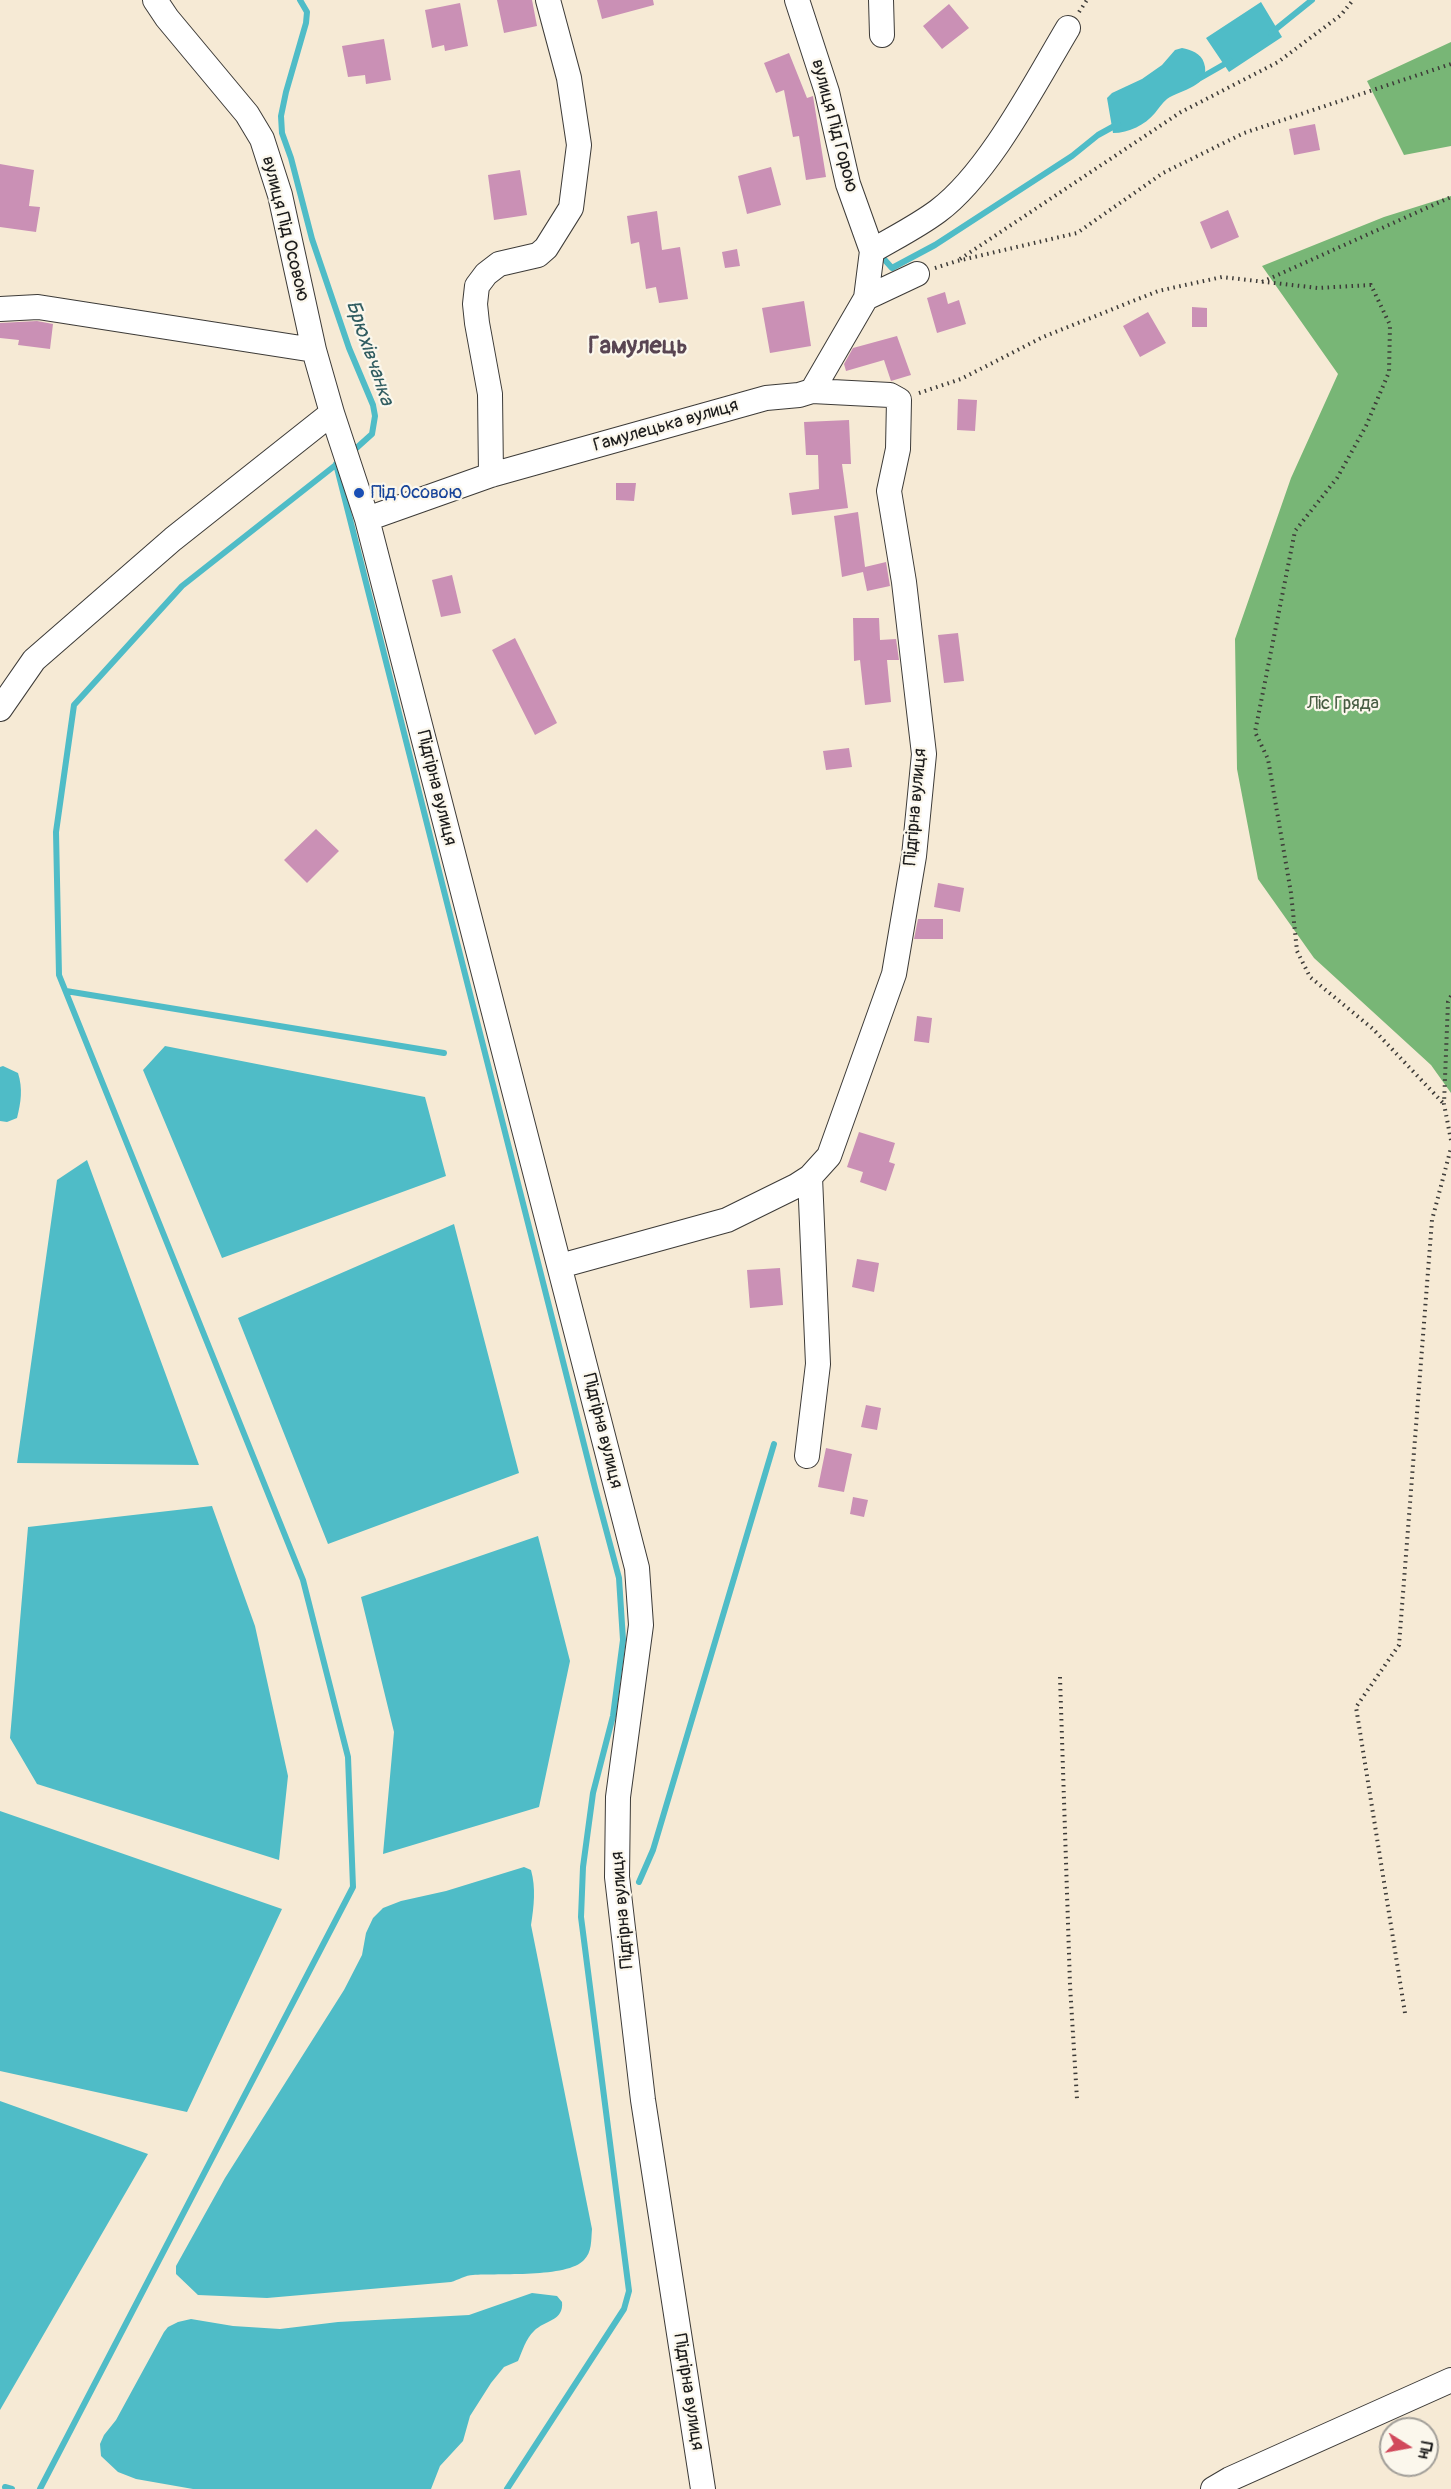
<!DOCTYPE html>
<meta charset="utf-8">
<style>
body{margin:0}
#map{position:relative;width:1451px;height:2489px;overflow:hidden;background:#f6ead5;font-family:Pangolin,sans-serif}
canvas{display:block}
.north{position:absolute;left:1379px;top:2417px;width:60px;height:60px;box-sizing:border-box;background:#fbf7ec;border:2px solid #a29f99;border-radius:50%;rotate:101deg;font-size:16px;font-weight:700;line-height:24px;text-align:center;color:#1c1c1c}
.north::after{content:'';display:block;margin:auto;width:21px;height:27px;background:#d1495b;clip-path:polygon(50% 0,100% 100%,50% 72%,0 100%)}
</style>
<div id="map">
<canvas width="1451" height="2489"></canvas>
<div class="north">Пн</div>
</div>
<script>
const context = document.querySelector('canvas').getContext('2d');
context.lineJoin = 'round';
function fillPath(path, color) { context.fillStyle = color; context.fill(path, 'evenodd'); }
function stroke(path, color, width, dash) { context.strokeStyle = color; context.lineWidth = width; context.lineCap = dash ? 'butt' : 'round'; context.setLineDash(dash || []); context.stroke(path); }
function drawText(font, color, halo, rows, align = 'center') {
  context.font = font + ' Pangolin,sans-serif'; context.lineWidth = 4.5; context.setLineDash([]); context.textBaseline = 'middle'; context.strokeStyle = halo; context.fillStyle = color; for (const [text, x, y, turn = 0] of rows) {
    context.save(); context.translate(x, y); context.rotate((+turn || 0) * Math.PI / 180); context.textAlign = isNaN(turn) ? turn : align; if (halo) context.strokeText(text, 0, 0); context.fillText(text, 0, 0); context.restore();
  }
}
fillPath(new Path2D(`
 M1451 42V146L1404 155 1367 81Z
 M1451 196V1093L1431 1065 1314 958 1258 879 1237 769 1235 639 1291 478 1338 374 1262 266 1384 217Z`), '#78b676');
fillPath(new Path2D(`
 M1261 2 1282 37 1229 72 1206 38Z
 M1182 48C1191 50 1201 53 1204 63 1212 86 1180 90 1167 99 1162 103 1159 108 1155 113 1145 125 1129 133 1113 133L1107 98 1112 93 1142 79 1162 65 1175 50Z
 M165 1046 425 1097 446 1176 222 1258 143 1070Z
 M3 1066 18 1073C23 1089 21 1102 17 1118L7 1122 0 1121V1067Z
 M87 1160 199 1465 17 1463 57 1180Z
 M454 1224 519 1473 328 1544 238 1318Z
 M212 1506 255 1626 288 1776 279 1860 37 1784 10 1738 28 1527Z
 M538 1536 570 1661 539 1807 383 1854 394 1732 361 1597Z
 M0 1811 282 1909 187 2112 0 2071Z
 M524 1867 531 1870C536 1888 534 1906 531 1925L592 2229C591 2241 592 2252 584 2260 568 2278 497 2273 473 2275 466 2275 458 2280 451 2282L267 2298 198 2295 176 2274V2266L225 2178 344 1990 362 1955 366 1933 373 1918 383 1908 401 1901 446 1891Z
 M0 2101 148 2154 0 2410Z
 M532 2293 557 2296 562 2302C564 2321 545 2320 534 2331 526 2338 522 2352 518 2361L504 2367 491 2383 470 2416 463 2441 440 2466 431 2489H193L136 2479 118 2472 101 2456 100 2444 104 2435 116 2420 164 2332 168 2327 178 2322 191 2319 233 2326 280 2329 338 2322 469 2315Z`), '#4fbcc7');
stroke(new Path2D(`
 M300 0 307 12 306 23 286 92 281 116 282 133 291 158 312 239 349 348 373 405 375 416 372 434 352 452
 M1271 33 1312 0
 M1195 81 1230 61
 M883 258 892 268 935 245 1072 156 1098 135 1118 124
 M336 464 595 1488 619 1578 623 1640 613 1716 593 1793 583 1867 581 1917 629 2291 624 2309 507 2489
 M66 991 444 1053
 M639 1882 653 1850 774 1444
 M5 2487 12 2489
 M40 2489 353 1887 348 1757 303 1580 59 975 56 832 74 705 182 586 342 460`), '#4fbcc7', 6);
fillPath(new Path2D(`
 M497 0H532L537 26 504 33Z
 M597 0H653L654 5 602 19Z
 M460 3 468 46 445 51 444 45 432 48 425 10Z
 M949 4 969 28 942 49 923 26Z
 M384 39 391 80 366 84 365 75 348 77 342 46Z
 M789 53 807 98 813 96 826 177 806 180 799 136 793 137 784 90 776 93 764 63Z
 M1315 124 1320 150 1294 155 1289 129Z
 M0 164 34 170 29 206 40 207 36 232 0 227Z
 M771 167 781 205 747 214 738 176Z
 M520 170 527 215 494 220 488 175Z
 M1228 210 1239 237 1211 249 1200 222Z
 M657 211 662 250 680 247 688 299 659 303 656 287 646 289 639 242 631 244 627 216Z
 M737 249 740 266 725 268 722 252Z
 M945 292 948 304 959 300 966 324 937 333 927 298Z
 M804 301 811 346 770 353 762 308Z
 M1192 307 1207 308V327H1192Z
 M1148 312 1166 343 1140 357 1123 326Z
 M37 321 53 324 50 349 18 345 19 340 0 338V323Z
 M897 336 911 375 891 381 884 360 846 371 844 364 853 348Z
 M958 399 977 400 975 431 957 430Z
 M849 420 851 464H842L848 508 792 515 789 493 819 489 818 455H806L804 422Z
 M616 483H636L634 501 616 500Z
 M858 512 865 567 886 562 890 586 867 591 863 572 842 577 834 516Z
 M452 575 461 613 441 617 432 580Z
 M853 618H879L880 640 896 639 899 660H887L891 702 865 705 860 660 854 661Z
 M958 633 964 681 944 683 938 635Z
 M515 638 557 723 535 735 492 650Z
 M849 748 852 767 826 770 823 751Z
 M316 829 339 851 307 883 284 860Z
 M938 883 964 888 960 912 934 907Z
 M918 919H943V939H914Z
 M917 1016 932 1018 929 1043 914 1041Z
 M859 1132 895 1143 889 1162 895 1164 886 1191 860 1182 863 1172 847 1167Z
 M857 1259 879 1263 874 1292 852 1287Z
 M780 1268 783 1305 750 1308 747 1270Z
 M866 1405 881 1408 877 1430 861 1427Z
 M826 1448 852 1454 844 1492 818 1487Z
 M853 1497 868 1500 864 1517 850 1514Z`), '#ca90b5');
const minor = new Path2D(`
 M155 0 167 18 247 114 262 139 280 195 314 350 332 413 367 519 637 1568 641 1625 618 1797 617 1877 643 2100 703 2489
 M797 0 827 92 848 184 872 251 866 298
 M881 0 882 35
 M872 251C894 238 918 226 938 211 989 173 1035 83 1068 28
 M0 309 38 307 314 350
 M491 475 490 394 477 323 475 304 477 286 486 274 499 264 538 255 546 248 571 208 579 145 569 78 548 0
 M367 519 491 475 766 398 799 395 812 391 866 298 917 274
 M0 709 34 660 173 539 332 413
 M560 1266 727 1220 796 1186 810 1177 829 1156 894 974 914 856 924 754 904 582 889 491 898 449 899 400 890 395 812 391
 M807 1456 818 1364 810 1177
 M1213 2489 1230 2479 1451 2380`);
stroke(minor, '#3d3b38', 26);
stroke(new Path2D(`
 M1079 12 1087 0
 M960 259 1181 112 1278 62 1341 15 1353 0
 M935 268 957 261 1077 233 1163 173 1244 133 1451 64
 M1262 282 1451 197
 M919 393 961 379 1043 337 1158 291 1222 277 1318 288 1371 285 1390 325 1389 372 1366 426 1337 478 1295 531 1255 732 1268 759 1291 893 1297 951 1310 977 1373 1029 1444 1104
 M1451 996 1448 1002 1444 1104 1451 1140
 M1060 1677 1070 1985 1077 2099
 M1405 2013 1356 1707 1399 1645 1432 1220 1451 1148`), '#3d3b38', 4, [1.5, 4.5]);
stroke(minor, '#fff', 24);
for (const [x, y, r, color] of [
 [359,493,6,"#1a4fb4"]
]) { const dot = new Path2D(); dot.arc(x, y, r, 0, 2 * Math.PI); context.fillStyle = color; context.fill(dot); stroke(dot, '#fbf7ec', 2); }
drawText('18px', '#1c1c1c', '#fbf7ec', [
 ["вулиця Під Горою",834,126,75],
 ["вулиця Під Осовою",285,229,76],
 ["Гамулецька вулиця",666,426,-16],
 ["Підгірна вулиця",436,788,76],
 ["Підгірна вулиця",916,807,-85],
 ["Підгірна вулиця",602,1431,76],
 ["Підгірна вулиця",623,1910,-95],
 ["Підгірна вулиця",688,2392,81]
]);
drawText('18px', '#164399', '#fbf7ec', [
 ["Під Осовою",371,493]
], 'left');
drawText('18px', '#475c42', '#fbf7ec', [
 ["Ліс Гряда",1343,704]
]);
drawText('italic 20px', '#305c60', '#fbf7ec', [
 ["Брюхівчанка",369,353,71]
]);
drawText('bold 24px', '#594552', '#fbf7ec', [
 ["Гамулець",638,347]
]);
</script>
